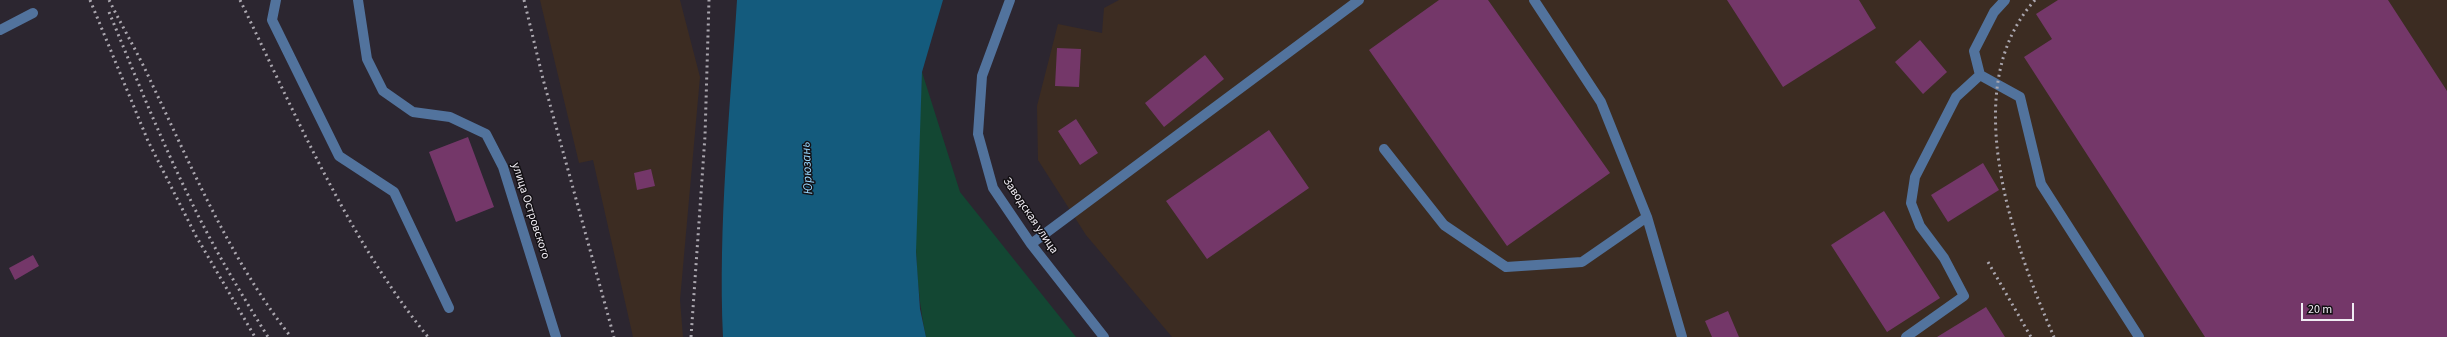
<!DOCTYPE html>
<meta charset="utf-8">
<style>
body{margin:0}
#map{position:relative;width:2447px;height:337px;overflow:hidden;background:#2c2630;font-family:"Source Sans 3",sans-serif}
canvas{display:block}
.scale{position:absolute;left:2301px;top:303px;width:53px;height:18px;box-sizing:border-box;border:2px solid #f0ecf3;border-top:0;padding-left:5px;font-size:12px;line-height:14px;white-space:nowrap;color:#f0ecf3;-webkit-text-stroke:3px #131014;paint-order:stroke}
</style>
<div id="map">
<canvas width="2447" height="337"></canvas>
<div class="scale">20 m</div>
</div>
<script>
const context = document.querySelector('canvas').getContext('2d');
context.lineJoin = 'round';
function fillPath(path, color) { context.fillStyle = color; context.fill(path, 'evenodd'); }
function stroke(path, color, width, dash) { context.strokeStyle = color; context.lineWidth = width; context.lineCap = dash ? 'butt' : 'round'; context.setLineDash(dash || []); context.stroke(path); }
function drawText(font, color, halo, rows, align = 'center') {
  context.font = font + ' "Source Sans 3",sans-serif'; context.lineWidth = 3; context.setLineDash([]); context.textBaseline = 'middle'; context.strokeStyle = halo; context.fillStyle = color; for (const [text, x, y, turn = 0] of rows) {
    context.save(); context.translate(x, y); context.rotate((+turn || 0) * Math.PI / 180); context.textAlign = isNaN(turn) ? turn : align; if (halo) context.strokeText(text, 0, 0); context.fillText(text, 0, 0); context.restore();
  }
}
fillPath(new Path2D(`
 M540 0H680L700 77 680 300 683 337H633L593 160 579 163Z
 M1119 0H2447V337H1172L1086 235 1038 160 1037 106 1058 24 1102 33 1104 8Z`), '#3c2c22');
fillPath(new Path2D(`
 M922 72 960 192 1076 337H926C908 251 918 159 922 72Z`), '#134733');
fillPath(new Path2D(`
 M737 0H943L922 72 916 252 920 309 926 337H723C718 224 730 112 737 0Z`), '#145b7d');
fillPath(new Path2D(`
 M1439 0H1488L1610 173 1507 246 1369 50Z
 M1727 0H1859L1876 28 1783 87Z
 M2058 0H2388L2447 91V337H2205L2024 57 2052 39 2036 14Z
 M1920 40 1947 72 1923 94 1895 62Z
 M1057 48 1081 49 1079 87 1055 86Z
 M1205 55 1224 79 1164 127 1145 103Z
 M1076 119 1098 153 1080 165 1058 131Z
 M1269 130 1309 188 1207 259 1166 201Z
 M468 137 494 207 456 222 429 152Z
 M1983 163 1999 190 1948 222 1931 195Z
 M651 169 655 186 637 190 634 173Z
 M1884 211 1940 298 1887 332 1831 245Z
 M33 255 39 266 15 280 9 268Z
 M1986 307 2005 337H1937Z
 M1728 311 1739 337H1712L1705 321Z`), '#743769');
stroke(new Path2D(`
 M276 0 272 20 339 156 394 192 449 308
 M358 0 367 59 383 91 413 112 450 117 486 134 503 167 556 337
 M1010 0 982 76 978 134 993 188 1031 244 1104 337
 M1534 0 1601 102 1647 217 1682 337
 M2005 0 1994 12 1974 51 1980 75 2020 97 2041 184 2139 337
 M0 30 33 13
 M1384 149 1444 225 1506 267 1582 262 1647 217
 M1031 244 1359 0
 M1906 337 1964 296 1944 258 1920 226 1911 203 1915 177 1956 97 1980 75`), '#52739d', 10);
stroke(new Path2D(`
 M90 0 148 141 196 236 255 337
 M109 0C123 28 139 55 152 84 193 170 231 261 291 337
 M240 0C296 115 347 237 428 337
 M524 0 543 79 614 337
 M2035 0C1956 87 2013 243 2054 337
 M109 12C135 75 160 138 190 199 213 247 240 292 268 337
 M1988 262 2031 337
 M691 337 705 136 709 0`), '#aba7af', 3, [2, 4]);
drawText('12px', '#f0ecf3', '#131014', [
 ["улица Островского",530,211,72],
 ["Заводская улица",1030,216,56]
]);
drawText('italic 13px', '#95d3f9', '#131014', [
 ["Юрюзань",808,168,-93]
]);
</script>
